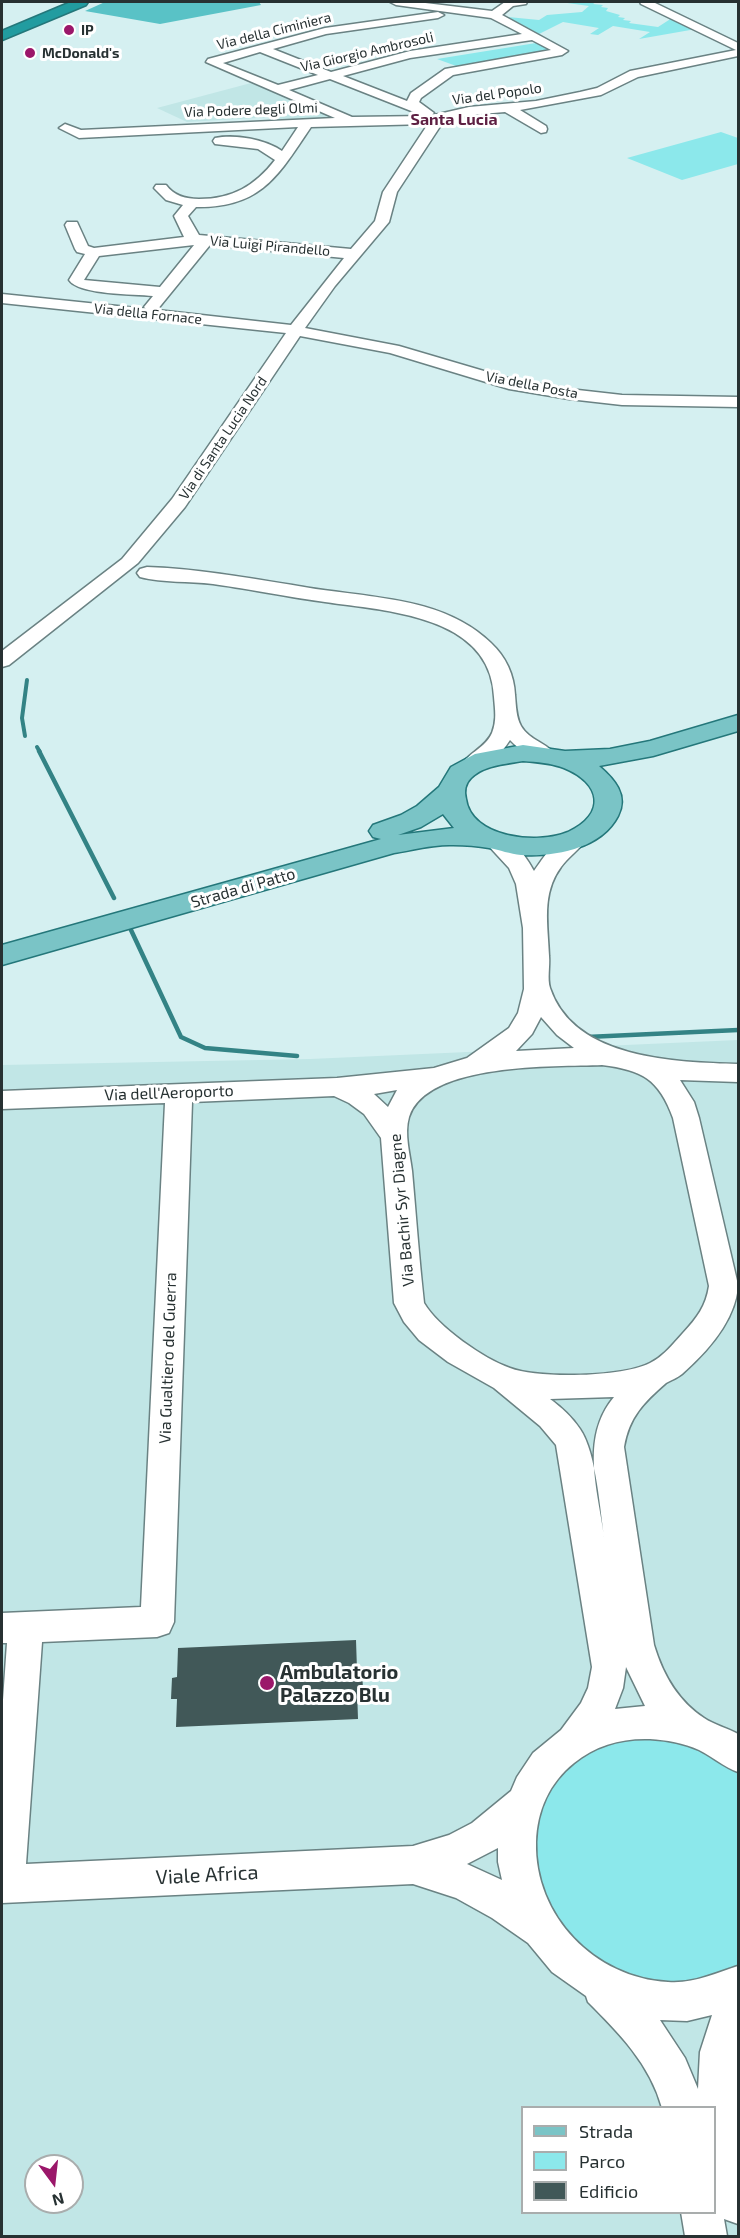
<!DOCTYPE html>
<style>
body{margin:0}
#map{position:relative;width:740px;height:2238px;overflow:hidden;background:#d5f0f1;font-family:"Exo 2",sans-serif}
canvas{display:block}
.frame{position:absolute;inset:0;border:3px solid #273132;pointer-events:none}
.legend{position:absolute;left:521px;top:2106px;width:195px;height:108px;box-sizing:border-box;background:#fff;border:2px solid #a9adad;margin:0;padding:8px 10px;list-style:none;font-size:18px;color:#273132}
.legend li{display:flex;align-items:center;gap:12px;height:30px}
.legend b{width:30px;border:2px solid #a9adad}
.north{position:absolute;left:24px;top:2154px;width:60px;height:60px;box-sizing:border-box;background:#fff;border:2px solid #a9adad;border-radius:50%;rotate:165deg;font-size:16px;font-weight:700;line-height:24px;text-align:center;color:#273132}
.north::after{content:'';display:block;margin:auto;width:21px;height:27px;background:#9b176a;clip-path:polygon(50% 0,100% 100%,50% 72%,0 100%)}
</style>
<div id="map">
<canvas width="740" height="2238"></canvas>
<div class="frame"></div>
<ul class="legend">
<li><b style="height:8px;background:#7ac4c6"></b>Strada</li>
<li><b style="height:16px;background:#8ce8eb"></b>Parco</li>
<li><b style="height:16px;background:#415858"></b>Edificio</li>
</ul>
<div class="north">N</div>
</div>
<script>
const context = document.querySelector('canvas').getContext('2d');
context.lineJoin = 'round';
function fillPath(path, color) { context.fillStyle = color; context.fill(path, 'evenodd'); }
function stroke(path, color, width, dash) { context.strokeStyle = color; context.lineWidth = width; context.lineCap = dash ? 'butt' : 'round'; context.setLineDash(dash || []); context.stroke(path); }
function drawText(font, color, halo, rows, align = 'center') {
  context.font = font + ' "Exo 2",sans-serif'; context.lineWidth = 6; context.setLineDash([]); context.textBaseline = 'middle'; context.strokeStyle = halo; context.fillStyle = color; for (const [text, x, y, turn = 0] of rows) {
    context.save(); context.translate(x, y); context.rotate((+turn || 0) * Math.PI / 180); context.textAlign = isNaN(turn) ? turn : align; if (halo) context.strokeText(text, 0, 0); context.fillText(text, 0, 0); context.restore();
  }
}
fillPath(new Path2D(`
 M251 83 336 118 276 121 274 117 187 122 157 108Z
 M738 1040V2236H2V1065L310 1059ZM522 2108H714V2212H522ZM36 2166H72V2202H36Z`), '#c1e6e6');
fillPath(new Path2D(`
 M560 2H596L593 4 603 5 601 7 608 8 606 11 620 15 618 17 625 18 623 20 631 21 629 23 658 27 672 18 696 29 639 39 650 32 613 26 598 35 590 34 599 28 563 22 539 34 508 17 539 20 547 15 582 12 589 6Z
 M536 43 553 50 459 67 437 59Z
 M721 132 738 138V164L682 180 627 158Z
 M625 1736C667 1736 707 1741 738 1772V1966L711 1980 672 1987 632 1981 595 1963 541 1902 531 1828 542 1794 563 1766 591 1747Z`), '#8ce8eb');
fillPath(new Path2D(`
 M105 2H259L261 5 160 24 85 11Z`), '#59c2c6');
stroke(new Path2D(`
 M25 736 22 718 27 680
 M37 747 40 752`), '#338385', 4);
stroke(new Path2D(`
 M39 751 114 898
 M131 930 181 1037 205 1048 297 1056
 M587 1037 738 1030`), '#338385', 4.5);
fillPath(new Path2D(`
 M356 1640 357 1670H362L363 1689H357L358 1719 176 1727 177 1699H171L172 1678 177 1677 178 1648Z`), '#415858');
const minor = new Path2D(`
 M390 2H417L492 11 505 2H527L526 4 513 6 502 15 568 51 562 55 453 75 421 98 419 102 434 113 430 116 469 107 536 101 580 92 597 88 630 71 736 50 641 4 640 2H653L738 43V56L638 77 601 95 520 110 546 126 547 129 546 132 541 133 505 112 469 115 441 125 397 192 389 222 335 286 305 328 399 346 511 379 569 389 622 395 738 397V407L622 405 569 399 509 389 390 353 300 336 185 507 138 563 9 665 2 667V651L122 559 172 499 286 333 2 303V294L146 309 144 307 153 296C134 294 79 295 69 280L85 254 77 252 75 249 65 225 67 222H77L88 246 94 248 184 237 174 216 183 205 166 200 154 188 156 185H166C174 196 186 199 199 199 232 199 255 186 275 160L258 149 215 144 213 141 215 138C235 134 265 139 282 151L298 127 79 138 59 128 65 124 81 130 335 118 206 62 208 59 325 28 438 12 444 15 438 18 326 34 273 49 331 72 410 51 522 34 491 18 396 5ZM532 40 551 50 445 69 411 93 407 101 343 76 410 58ZM260 52 318 75 278 85 223 63ZM330 79 424 116H426L352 117 289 90ZM428 124 383 192 375 221 351 249 199 235 188 216 196 207C261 208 278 176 311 127ZM194 245 160 287 84 280 99 256ZM210 245 344 258 291 325 157 310Z
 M147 567C202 569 256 579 310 588 371 598 444 597 491 643 506 657 514 675 515 695 516 706 516 717 521 726 529 740 547 743 556 755L553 760C536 764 521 751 510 740 500 755 484 775 464 770L461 765C470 752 485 748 492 733 497 720 495 710 494 697 491 615 386 611 325 602 287 597 250 589 213 584 189 581 163 583 140 577L137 573 140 569Z
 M574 833 582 835 586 840C579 850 568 857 561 867 541 894 548 925 549 956 550 966 547 979 550 988 574 1060 677 1062 738 1064V1082L680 1080 694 1102 699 1118 738 1285C736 1320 707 1352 682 1374 677 1378 671 1380 666 1383 644 1402 629 1417 624 1447L654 1645C663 1675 678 1701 704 1718 714 1725 728 1728 738 1734V1772C724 1767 713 1757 699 1750 684 1743 666 1740 650 1739 622 1738 596 1745 574 1763 549 1783 537 1811 536 1842 534 1916 595 1978 668 1982 693 1984 716 1973 738 1966V2224L724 2219 727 2236H685L681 2212H714V2108H662C650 2064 619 2033 588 2002L586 1996 552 1972 528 1943 492 1918 456 1898 413 1884 2 1903V1714L7 1643H2V1613L141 1607 165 1103 2 1109V1091L337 1078 434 1068 467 1058 509 1028 518 1013 524 989 523 928 516 884 509 868 485 842 489 837C510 832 525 855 534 871 544 857 556 837 574 833ZM541 1017 557 1035 574 1048 516 1051 532 1034ZM602 1065C642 1070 659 1079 673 1118L709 1286C706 1306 697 1318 683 1333 673 1344 664 1356 650 1363 623 1377 538 1379 510 1368 484 1359 438 1327 424 1303 419 1259 416 1215 412 1171 410 1154 404 1134 409 1117 427 1062 555 1067 602 1065ZM397 1090 388 1107 374 1094ZM334 1096 349 1103 364 1114 381 1138 394 1303 404 1322 419 1340 448 1362 494 1388 540 1426 556 1445 592 1667 588 1688 581 1703 561 1730 533 1753 517 1777 511 1791 472 1823 449 1835 413 1846 26 1864 42 1642 157 1637 169 1633 174 1622 192 1102ZM614 1397C579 1439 599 1493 605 1543 600 1512 597 1454 580 1429 572 1417 561 1407 550 1399ZM626 1667 645 1706 615 1709 623 1688ZM498 1848V1862L502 1880 467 1864ZM712 2015 700 2052 698 2089 685 2058 660 2020 687 2021Z`);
const major = new Path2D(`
 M738 715V731L653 756 599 766C614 779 629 795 618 816 601 849 554 857 521 855 510 854 500 850 489 848 478 846 465 845 453 845 434 844 413 850 394 853L2 965V945L381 839 373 837 369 831 373 825 401 815 417 806 439 787 451 767 475 754 523 745 565 751 610 749 650 741ZM523 761C537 762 551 763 564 768 601 783 607 814 568 832 538 845 471 838 466 799 464 791 465 784 471 778 484 765 506 764 523 761ZM443 814 454 828 398 835 421 827Z`);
const highway = new Path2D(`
 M71 2H88L86 5 2 40V31Z`);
stroke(minor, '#6a8283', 3);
stroke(major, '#24777a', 3);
stroke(highway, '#24777a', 3);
fillPath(minor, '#fff');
fillPath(major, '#7ac4c6');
fillPath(highway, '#229ca0');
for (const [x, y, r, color] of [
 [69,30,6,"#9b176a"],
 [30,53,6,"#9b176a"],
 [267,1683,8,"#9b176a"]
]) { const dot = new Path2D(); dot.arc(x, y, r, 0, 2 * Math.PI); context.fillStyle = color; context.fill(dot); stroke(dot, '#fff', 2); }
drawText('bold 14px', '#273132', '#fff', [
 ["IP",81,30],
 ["McDonald's",42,53]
], 'left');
drawText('14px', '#273132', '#fff', [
 ["Via della Ciminiera",274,31,-14],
 ["Via Giorgio Ambrosoli",367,52,-13],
 ["Via del Popolo",497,94,-8],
 ["Via Podere degli Olmi",251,110,-2],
 ["Via Luigi Pirandello",270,246,5],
 ["Via della Fornace",148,314,6],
 ["Via della Posta",532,385,11],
 ["Via di Santa Lucia Nord",223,438,-56]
]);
drawText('bold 16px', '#5d1f42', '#fff', [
 ["Santa Lucia",454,120]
]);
drawText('16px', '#273132', '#fff', [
 ["Strada di Patto",243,888,-16],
 ["Via dell'Aeroporto",169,1093,-2],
 ["Via Bachir Syr Diagne",402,1210,-95],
 ["Via Gualtiero del Guerra",168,1358,-88]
]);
drawText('bold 20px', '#273132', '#fff', [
 ["Ambulatorio",280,1672],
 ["Palazzo Blu",280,1695]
], 'left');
drawText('20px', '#273132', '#fff', [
 ["Viale Africa",207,1875,-3]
]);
</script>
